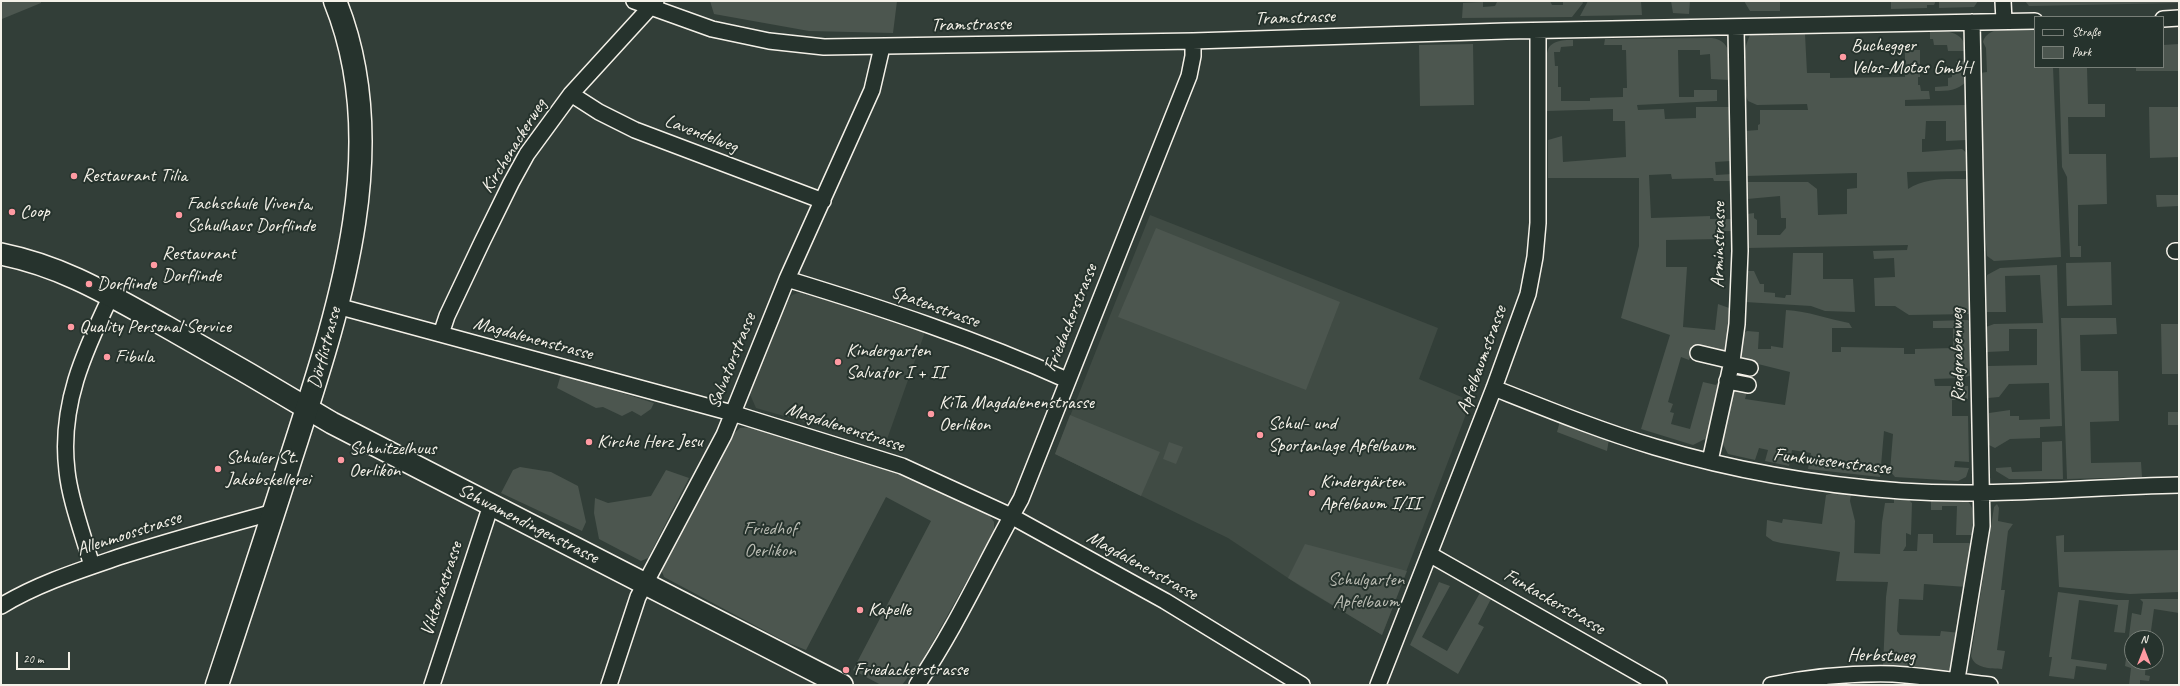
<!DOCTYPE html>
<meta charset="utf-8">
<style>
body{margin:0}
#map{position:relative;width:2180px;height:686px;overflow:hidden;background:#323e38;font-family:Caveat,sans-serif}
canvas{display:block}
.frame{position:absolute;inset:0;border:2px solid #f4f1e8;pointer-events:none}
.legend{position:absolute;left:2034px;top:16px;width:130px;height:52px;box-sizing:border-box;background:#26332d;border:1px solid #787f78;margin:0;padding:5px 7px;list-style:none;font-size:12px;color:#f4f1e8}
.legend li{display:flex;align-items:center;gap:8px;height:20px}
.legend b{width:20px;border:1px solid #787f78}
.north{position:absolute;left:2124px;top:630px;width:40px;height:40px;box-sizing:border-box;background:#26332d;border:1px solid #787f78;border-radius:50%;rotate:0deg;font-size:11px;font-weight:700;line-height:16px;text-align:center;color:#f4f1e8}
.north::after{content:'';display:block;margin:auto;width:14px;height:18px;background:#ff9aa2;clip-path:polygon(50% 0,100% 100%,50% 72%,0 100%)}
.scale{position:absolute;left:16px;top:652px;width:54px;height:18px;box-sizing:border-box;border:2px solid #f4f1e8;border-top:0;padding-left:5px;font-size:12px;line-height:14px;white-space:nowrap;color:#f4f1e8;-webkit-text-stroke:3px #26332d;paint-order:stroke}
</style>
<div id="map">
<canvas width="2180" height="686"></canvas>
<div class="frame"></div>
<ul class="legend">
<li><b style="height:5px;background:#26332d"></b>Straße</li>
<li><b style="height:11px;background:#4c564f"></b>Park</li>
</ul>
<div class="north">N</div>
<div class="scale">20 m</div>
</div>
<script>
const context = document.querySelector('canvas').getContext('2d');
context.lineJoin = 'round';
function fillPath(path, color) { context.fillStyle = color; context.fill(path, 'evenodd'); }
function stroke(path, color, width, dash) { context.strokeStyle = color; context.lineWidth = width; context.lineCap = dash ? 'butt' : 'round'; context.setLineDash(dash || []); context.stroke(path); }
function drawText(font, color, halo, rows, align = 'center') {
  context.font = font + ' Caveat,sans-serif'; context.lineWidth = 4; context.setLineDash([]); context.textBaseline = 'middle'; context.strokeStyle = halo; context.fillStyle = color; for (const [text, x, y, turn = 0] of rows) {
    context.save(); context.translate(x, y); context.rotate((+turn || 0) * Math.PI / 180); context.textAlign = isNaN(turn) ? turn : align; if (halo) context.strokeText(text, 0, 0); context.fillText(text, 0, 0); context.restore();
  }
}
fillPath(new Path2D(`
 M1150 215 1438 328 1419 379 1471 401 1382 635 1300 586 1228 538 1055 454Z
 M801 292 925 332 885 445 756 408 749 392 787 302 792 295Z`), '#404b44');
fillPath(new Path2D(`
 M1 1H41V3L2 19 1 23Z
 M710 1H897L893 33 809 31 714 14Z
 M1550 1 1552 5H1563V1H1582L1583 3 1572 17 1462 18 1463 3 1483 2V7L1495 6 1497 2Z
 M1588 1H1641L1642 15 1580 16Z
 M1671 1H1690L1689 14 1673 13Z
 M1744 1H1780V11H1750Z
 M1891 1H1935V3L1934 5H1927V8L1891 9Z
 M1939 1H1978L1974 7 1939 8Z
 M2025 1H2179V3L2029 6Z
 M2035 29V67H2053L2061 257 1994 261 1987 256 1986 243 1980 73 1987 72 1986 48 1983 42C1988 24 2020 29 2035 29Z
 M1930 31C1946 31 1964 30 1966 51H1948L1947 45H1934L1933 39H1930Z
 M1805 34 1807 73H1830V78L1905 77V50H1920V77H1918V85H1920L1921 91H1929L1930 99 1905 100V106L1967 105V140L1946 141V121H1926L1925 139H1922V152L1962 149 1968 154V171L1907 172 1908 189C1926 177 1948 179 1969 179L1972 314 1909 315 1895 306H1875L1874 278 1895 277 1894 258 1874 259 1873 251 1907 250 1908 245 1747 248V214L1754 213V218L1757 220V235H1780L1786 228V218H1781L1780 196 1747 199 1746 182H1808L1817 189 1818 215 1847 214V189L1857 188V173L1746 176 1745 131 1758 130V125L1760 124V110H1808L1807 104 1757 105 1748 101C1740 82 1741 54 1750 35Z
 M1712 38C1734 41 1729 62 1729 80L1711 79 1710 54 1700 55V50H1678L1679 97H1694V90H1717V101L1637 105 1638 110 1664 109 1665 119 1696 118V107H1729L1731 161 1715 162 1716 175 1732 174V181H1714L1713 178 1672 179 1671 174 1649 175 1651 218 1710 216V219H1732V231H1720L1719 239 1666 240V267H1687L1683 327 1715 330 1718 304 1732 309 1726 350 1724 352 1697 357 1691 355 1689 360 1681 357 1668 402 1673 404 1670 412 1674 413 1671 424 1690 429 1703 382 1716 385 1722 375 1707 438 1693 445 1641 429 1670 335 1621 318 1639 246V178H1548V140L1562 136 1563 162 1626 157 1625 121H1613V109L1547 111C1547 97 1542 55 1550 46 1556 40 1565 40 1573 40V46L1561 47 1560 52H1554L1555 66H1558V87H1561V101H1590V98L1623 97V88H1627L1626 50H1622V45H1604L1605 39Z
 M1473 44 1474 105 1420 106 1419 45Z
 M2179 44V71H2136V67H2163V45Z
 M1956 61H1966L1967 81C1957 91 1948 91 1935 91V87L1948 86V78L1952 77V69H1956Z
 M2059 67H2087L2088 104H2105V117H2068L2069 154H2106L2107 204 2078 205V246H2081V257H2070L2067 177 2062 167Z
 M2149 107H2179V157L2150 158Z
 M2156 195H2179V206L2157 207Z
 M1156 228 1340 302 1306 390 1118 317Z
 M1793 253H1823V279H1853L1855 312 1825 311 1811 306 1745 302 1747 271H1754L1760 284H1764V292L1775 293V297L1785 298 1786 295H1791Z
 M2111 262 2112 305 2067 306 2066 263Z
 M2057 265 2062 426 2040 427V438L2010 439 1995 448 1989 445V413L2010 410V416H2019V420L2050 419 2049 383 2009 384 1999 397 1988 398V366L2037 365V329H2009V351L1987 352 1986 327 1994 324 2043 323 2040 275 2005 276 2006 312H1987V275L2000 268Z
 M1786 310C1808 311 1828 319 1849 323L1852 328H1832V352H1841V347L1904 348V354H1915V349L1953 348V328H1933V321L1968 320 1972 324 1973 375 1961 378 1934 379 1935 386H1968V399L1952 400V416H1968L1969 462 1955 461 1954 467 1969 468 1966 477 1958 481 1895 477 1890 471 1893 434 1884 431 1880 477 1808 469 1811 453 1792 450 1789 466 1765 461 1768 450 1759 448 1755 460 1728 454 1721 440 1733 389 1747 392 1745 399 1785 405 1790 372 1738 359 1742 334 1747 331 1759 332 1758 349H1771V346L1783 348Z
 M2061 318H2116L2117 334 2080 335 2081 371H2118L2119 421 2090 422 2091 463 2141 462 2142 477 2067 479Z
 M2161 324H2179V374H2162Z
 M561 374 654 403 651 409 641 416 632 411 622 416 603 407 596 408 557 388Z
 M2168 412H2179V425H2168Z
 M1070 415 1160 452 1141 496 1055 454Z
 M1560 421 1609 439 1607 451 1557 432Z
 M751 427 901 472 989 515 994 522V532L912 679 908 677 902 685H881L853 670 931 521 886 497 806 650 786 642 664 577 662 572 663 566 732 435 740 428Z
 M2062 441 2063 479H2009L1996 471V468L2011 467 2012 472 2042 471V442Z
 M1169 442 1183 447 1176 464 1163 459Z
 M520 467 551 472 578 486 586 522 582 531 501 493 513 470Z
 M666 470 689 478 648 558 641 561 599 539 594 513 595 498 608 503 651 496Z
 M1836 492 1851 494 1850 501 1855 521 1854 553 1880 554 1882 522 1885 503H1894V497L1907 498 1912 503 1911 535 1906 533V546L1903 551H1917L1918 534H1933V543H1971L1967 566 1970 567 1967 587 1924 584 1923 600 1899 599 1897 631 1900 635 1940 636 1941 631 1960 633 1954 665 1951 669 1942 672 1883 667 1886 597 1888 582 1836 581 1840 552 1781 543 1773 541 1766 536 1767 520 1782 523 1783 519 1822 524 1826 495Z
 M1931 499 1966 500C1977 508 1973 523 1972 535H1956L1957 506H1942V510H1931Z
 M1997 504 1999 508 1998 521 2013 524 2008 531 2001 590H2005L1997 650 2005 651 2002 669C1990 668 1975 669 1971 656L1994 507Z
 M2064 535V552L2179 550V592L2130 594 2059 587 2056 536Z
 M1305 544 1407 571 1382 635 1288 578Z
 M1439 582 1450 586 1422 637 1447 651 1481 591 1492 597 1478 624 1484 627 1458 674 1410 645Z
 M2058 592 2117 600H2129L2125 633 2114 632 2118 605 2079 600 2071 659 2107 664 2106 670 2076 666 2074 679 2049 676 2052 657H2049Z
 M2140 599H2179V613L2154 609 2150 638H2132V662H2146L2145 675 2150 676 2149 681 2140 680V685H2129L2131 668 2125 666 2132 613 2141 615 2143 602Z`), '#4c564f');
const street = new Path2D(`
 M634 1 712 29 769 41 824 47 1193 41 1506 31 2035 21
 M2003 1 2004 21
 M2163 19 2179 18
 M571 94 599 112 635 130 823 201
 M2175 251H2179
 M787 279C882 308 976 339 1067 380
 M337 306 732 413 902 466 1011 516 1165 601 1302 685
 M441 334 447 316 482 242 511 183 527 154 571 94 656 1
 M1698 353 1732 361
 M1731 364 1750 368
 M1727 381 1748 385
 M1494 388C1547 409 1601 431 1655 447 1735 471 1818 485 1901 491 1994 497 2086 487 2179 485
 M1710 461 1732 361 1737 324 1740 251 1736 28
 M1429 554 1659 685
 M92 566C84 537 70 501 67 471 59 406 84 352 111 296
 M1 606C39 583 81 570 122 556 172 540 223 526 274 512
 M432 685 491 505
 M609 685 638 597 724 435 787 279 872 90 882 47
 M917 685C957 626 986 561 1021 499L1189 76 1193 56V41
 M1378 685 1494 388 1528 294 1535 257 1538 223V31
 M1771 685C1811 677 1852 673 1893 674 1925 676 1958 681 1990 685
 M1956 685 1982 526 1972 22`);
const secondary = new Path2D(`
 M1 254C65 267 111 296 167 327 222 358 277 390 332 423L842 685`);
const primary = new Path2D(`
 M217 685C242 609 267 534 291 458 337 315 395 149 335 1`);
stroke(street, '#f4f1e8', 18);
stroke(secondary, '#f4f1e8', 24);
stroke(primary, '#f4f1e8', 25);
stroke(street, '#26332d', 15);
stroke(secondary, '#26332d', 21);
stroke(primary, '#26332d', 22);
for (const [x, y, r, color] of [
 [1843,57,4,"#ff9aa2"],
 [74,176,4,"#ff9aa2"],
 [12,212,4,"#ff9aa2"],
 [179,215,4,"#ff9aa2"],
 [154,265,4,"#ff9aa2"],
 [89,284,4,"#ff9aa2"],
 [71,327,4,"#ff9aa2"],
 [107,357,4,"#ff9aa2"],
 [838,362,4,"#ff9aa2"],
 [931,414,4,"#ff9aa2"],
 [1260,435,4,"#ff9aa2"],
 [589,442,4,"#ff9aa2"],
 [341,460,4,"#ff9aa2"],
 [218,469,4,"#ff9aa2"],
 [1312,493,4,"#ff9aa2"],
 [860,610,4,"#ff9aa2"],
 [846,670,4,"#ff9aa2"]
]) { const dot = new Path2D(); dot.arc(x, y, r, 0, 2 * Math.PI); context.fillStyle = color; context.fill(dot); stroke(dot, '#26332d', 1.5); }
drawText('19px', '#f4f1e8', '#26332d', [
 ["Tramstrasse",1295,18,-2],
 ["Tramstrasse",971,25,-1],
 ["Lavendelweg",701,134,21],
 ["Kirchenackerweg",514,146,-58],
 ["Arminstrasse",1719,245,-89],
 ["Spatenstrasse",935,307,20],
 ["Friedackerstrasse",1071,318,-68],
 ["Magdalenenstrasse",533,339,15],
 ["Dörflistrasse",325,348,-75],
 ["Riedgrabenweg",1958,355,-91],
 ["Apfelbaumstrasse",1482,360,-70],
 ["Salvatorstrasse",732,361,-68],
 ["Magdalenenstrasse",845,428,18],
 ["Funkwiesenstrasse",1832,462,7],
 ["Schwamendingenstrasse",528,524,27],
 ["Allenmoosstrasse",129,534,-18],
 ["Magdalenenstrasse",1142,566,29],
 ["Viktoriastrasse",442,589,-72],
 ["Funkackerstrasse",1554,602,30],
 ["Herbstweg",1881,656,1]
]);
drawText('19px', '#f4f1e8', '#26332d', [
 ["Buchegger",1851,46],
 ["Velos-Motos GmbH",1851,68],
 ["Restaurant Tilia",82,176],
 ["Fachschule Viventa,",187,204],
 ["Schulhaus Dorflinde",187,226],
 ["Coop",20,212],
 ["Restaurant",162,254],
 ["Dorflinde",162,276],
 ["Dorflinde",97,284],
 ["Quality Personal Service",79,327],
 ["Kindergarten",846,351],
 ["Salvator I + II",846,373],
 ["Fibula",115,357],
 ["KiTa Magdalenenstrasse",939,403],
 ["Oerlikon",939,425],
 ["Schul- und",1268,424],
 ["Sportanlage Apfelbaum",1268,446],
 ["Kirche Herz Jesu",597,442],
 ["Schnitzelhuus",349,449],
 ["Oerlikon",349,471],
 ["Schuler St.",226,458],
 ["Jakobskellerei",226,480],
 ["Kindergärten",1320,482],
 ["Apfelbaum I/II",1320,504],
 ["Kapelle",868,610],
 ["Friedackerstrasse",854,670]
], 'left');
drawText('19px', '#b9bbb2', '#26332d', [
 ["Friedhof",770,529],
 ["Oerlikon",770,551],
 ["Schulgarten",1366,580],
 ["Apfelbaum",1366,602]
]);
</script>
